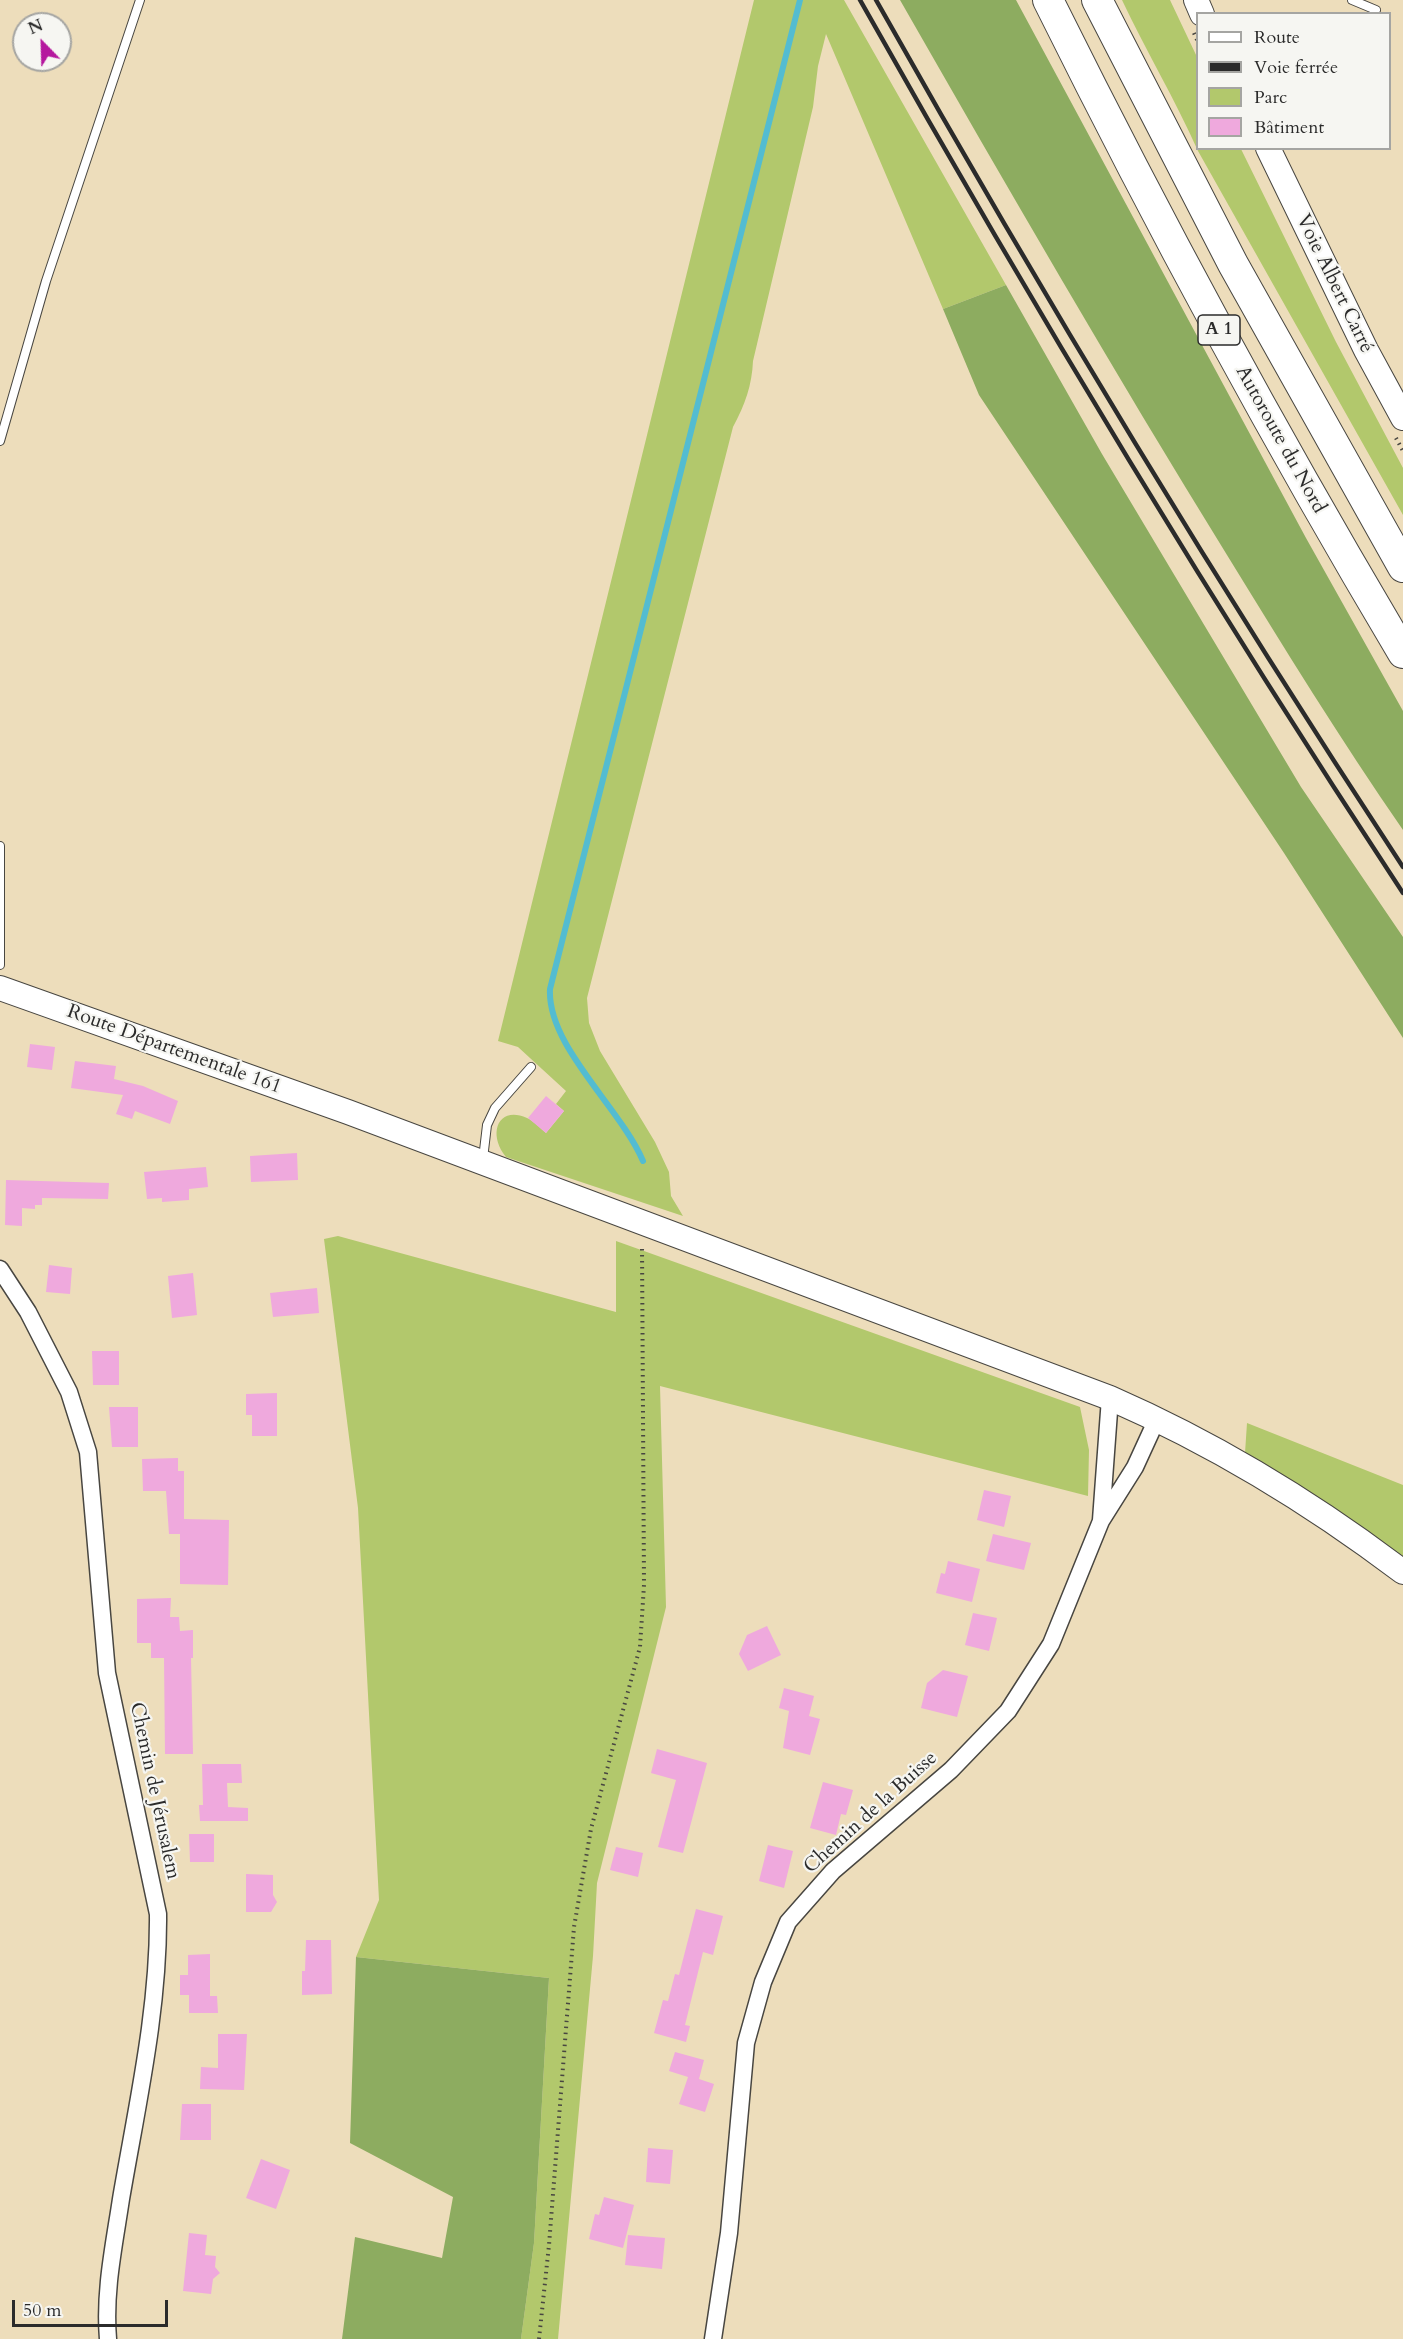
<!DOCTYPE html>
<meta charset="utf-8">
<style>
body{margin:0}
#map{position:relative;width:1403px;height:2339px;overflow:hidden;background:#edddbb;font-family:Cardo,serif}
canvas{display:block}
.legend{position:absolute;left:1196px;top:12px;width:195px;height:138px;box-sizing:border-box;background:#f6f6f2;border:2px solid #a5a5a2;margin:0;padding:8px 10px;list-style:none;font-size:18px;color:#2b2b2b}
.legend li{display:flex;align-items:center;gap:12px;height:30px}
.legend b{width:30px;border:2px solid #a5a5a2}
.north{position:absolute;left:12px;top:12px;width:60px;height:60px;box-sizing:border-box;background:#f6f6f2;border:2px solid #a5a5a2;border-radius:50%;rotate:337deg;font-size:16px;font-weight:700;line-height:24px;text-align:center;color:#2b2b2b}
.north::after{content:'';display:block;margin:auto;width:21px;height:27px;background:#b5179e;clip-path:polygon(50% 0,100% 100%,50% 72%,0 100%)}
.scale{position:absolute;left:12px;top:2300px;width:156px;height:27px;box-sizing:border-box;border:3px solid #2b2b2b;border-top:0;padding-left:8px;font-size:18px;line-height:21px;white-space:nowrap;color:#2b2b2b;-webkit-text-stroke:4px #f6f6f2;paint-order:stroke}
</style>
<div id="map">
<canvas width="1403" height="2339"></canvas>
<ul class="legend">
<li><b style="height:8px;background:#fff"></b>Route</li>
<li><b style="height:8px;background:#2b2b2b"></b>Voie ferrée</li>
<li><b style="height:16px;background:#b2c86c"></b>Parc</li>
<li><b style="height:16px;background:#efa9dd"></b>Bâtiment</li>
</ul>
<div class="north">N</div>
<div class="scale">50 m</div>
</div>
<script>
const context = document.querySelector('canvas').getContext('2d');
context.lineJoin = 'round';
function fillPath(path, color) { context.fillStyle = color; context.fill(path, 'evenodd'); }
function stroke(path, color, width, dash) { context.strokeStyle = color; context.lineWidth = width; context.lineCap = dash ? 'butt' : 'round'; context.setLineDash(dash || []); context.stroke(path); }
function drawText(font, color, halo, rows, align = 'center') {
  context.font = font + ' Cardo,serif'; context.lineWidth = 4.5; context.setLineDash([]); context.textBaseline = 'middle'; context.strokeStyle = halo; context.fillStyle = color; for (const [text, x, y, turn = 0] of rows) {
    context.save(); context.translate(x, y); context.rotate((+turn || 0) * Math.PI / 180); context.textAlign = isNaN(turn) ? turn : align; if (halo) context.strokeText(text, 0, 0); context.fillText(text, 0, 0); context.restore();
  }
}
fillPath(new Path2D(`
 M754 0H844L1006 285 943 309 826 34 818 66 813 107 753 361C752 385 745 405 733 427L587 998 589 1023 600 1051 655 1142 669 1172 671 1196 683 1216 506 1157C487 1134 498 1105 527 1118 534 1121 540 1128 546 1133L564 1111 556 1104 566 1091 518 1047 498 1041Z
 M1122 0H1170L1197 57 1198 148 1241 149 1336 342 1403 468V515L1198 151C1175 99 1146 51 1122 0Z
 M338 1236 616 1312V1241L1080 1407 1089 1450 1088 1496 660 1386 666 1607 597 1883 593 1956 558 2339H521L534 2243 549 1978 356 1957 379 1900 358 1508 324 1239Z
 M1247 1423 1403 1485V1559L1351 1520 1245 1453Z`), '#b2c86c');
fillPath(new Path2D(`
 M900 0H1016L1306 538 1403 711V830C1341 740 1284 648 1227 555 1114 372 1007 187 900 0Z
 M1006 285 1102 454 1301 787 1403 937V1038L1284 853 979 395 943 309Z
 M356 1957 549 1978 534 2243 521 2339H342L355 2237 442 2258 453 2197 350 2143Z`), '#8dac60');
stroke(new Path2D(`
 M643 1161C620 1107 547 1046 550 989L800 0`), '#53bcd1', 6);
fillPath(new Path2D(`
 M30 1044 55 1047 52 1070 27 1067Z
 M75 1061 116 1066 114 1079 143 1086 178 1101 170 1124 135 1111 132 1119 116 1114 123 1095 71 1088Z
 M546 1096 564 1111 546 1133 528 1118Z
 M297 1153 298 1180 251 1182 250 1156Z
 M206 1167 208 1187 189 1189V1200L162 1202V1198L147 1199 144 1172Z
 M6 1180 109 1183 108 1199 42 1198V1205H35V1209L22 1208V1226L5 1225Z
 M49 1265 72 1268 70 1294 46 1292Z
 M193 1273 197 1315 172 1318 168 1276Z
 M317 1288 319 1313 273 1317 270 1293Z
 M92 1351H119V1385H93Z
 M277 1393V1436H252V1415H246V1394Z
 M109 1407H138V1447H112Z
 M178 1458V1471H184V1519L229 1520 228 1585 180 1584V1534H169L166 1491H143L142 1459Z
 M984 1490 1011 1496 1004 1527 977 1520Z
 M993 1534 1031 1543 1024 1570 986 1561Z
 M948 1561 980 1569 972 1602 936 1593 941 1573 945 1574Z
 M171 1598 170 1617H179L180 1631 193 1630V1658H191L193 1754H165L164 1658H151V1643H137V1599Z
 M973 1613 997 1618 989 1651 965 1645Z
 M767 1626 781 1655 748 1671 739 1654 747 1635Z
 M943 1670 968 1676 957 1717 921 1708 927 1683Z
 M784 1688 814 1696 809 1716 820 1719 810 1755 783 1748 789 1711 779 1708Z
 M657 1749 707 1763 683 1853 658 1847 676 1780 651 1773Z
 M202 1764H241L242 1783H227L228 1807 248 1808V1821H200L199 1805H203Z
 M823 1782 853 1790 846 1815 841 1814 836 1835 810 1828Z
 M189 1834H214V1862H190Z
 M768 1845 793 1851 784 1888 759 1881Z
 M616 1847 643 1853 638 1877 610 1870Z
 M246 1874 273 1875V1895L277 1902 271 1912H246Z
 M696 1909 723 1916 713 1955 703 1952 685 2025 690 2026 686 2042 654 2033 663 2000 668 2001 675 1974 679 1975Z
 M306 1940H331L332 1994 302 1995V1971H305Z
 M210 1954V1996H217L218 2013H189V1995H180V1975H188V1955Z
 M218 2034H247L244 2090 200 2089 201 2067 218 2068Z
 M675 2052 704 2060 699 2079 714 2084 705 2112 679 2104 688 2077 669 2071Z
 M182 2104H211V2140H180Z
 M648 2148 673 2150 670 2184 646 2182Z
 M261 2159 290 2170 276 2209 246 2198Z
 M604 2197 634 2205 623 2248 589 2239 595 2214 599 2215Z
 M189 2233 207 2235 205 2255 216 2256 215 2267 220 2273 213 2279 211 2294 183 2291Z
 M628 2235 665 2238 662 2269 625 2265Z`), '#efa9dd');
const lane = new Path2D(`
 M1352 0 1376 10
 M0 441 46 281 140 0
 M0 846V965
 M483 1159 487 1125 495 1108 531 1067`);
const street = new Path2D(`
 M0 1269 28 1312 69 1392 88 1452 107 1673 158 1914C159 2009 137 2105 121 2199 114 2246 104 2291 108 2339
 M1101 1520 1110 1398
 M713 2339 729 2233 746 2043 763 1982 788 1922 833 1871 951 1770 1008 1711 1051 1644 1101 1521 1135 1467 1157 1419`);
const secondary = new Path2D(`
 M1196 0 1202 14
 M1268 148 1366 350 1403 418
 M0 988 348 1112 1110 1398C1215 1444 1312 1503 1403 1572`);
const highway = new Path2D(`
 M1048 0C1158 222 1276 440 1403 653
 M1097 0 1233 264 1403 567`);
stroke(lane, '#484641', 10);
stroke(street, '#484641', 19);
stroke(secondary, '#484641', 26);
stroke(highway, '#484641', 32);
stroke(new Path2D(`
 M1194 33 1198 42
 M1396 438 1403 451
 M539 2339 549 2245 574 1927 591 1829 640 1647 644 1585 642 1245`), '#484641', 4, [1.5, 4.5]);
stroke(lane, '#fff', 8);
stroke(street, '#fff', 16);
stroke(secondary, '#fff', 24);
stroke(highway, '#fff', 30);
stroke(new Path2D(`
 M860 0C1031 304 1211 602 1403 893
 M876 0C1042 295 1217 584 1403 867`), '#2b2b2b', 4.5);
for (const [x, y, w] of [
 [1219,330,42]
]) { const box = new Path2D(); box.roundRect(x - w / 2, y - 15, w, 30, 4.5); context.fillStyle = '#f6f6f2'; context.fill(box); stroke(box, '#2b2b2b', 1.5); }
drawText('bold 18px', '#2b2b2b', null, [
 ["A 1",1219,330]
]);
drawText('20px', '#2b2b2b', '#f6f6f2', [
 ["Voie Albert Carré",1334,284,64],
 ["Autoroute du Nord",1280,440,61],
 ["Route Départementale 161",174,1050,20],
 ["Chemin de Jérusalem",154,1791,78],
 ["Chemin de la Buisse",871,1813,-42]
]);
</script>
